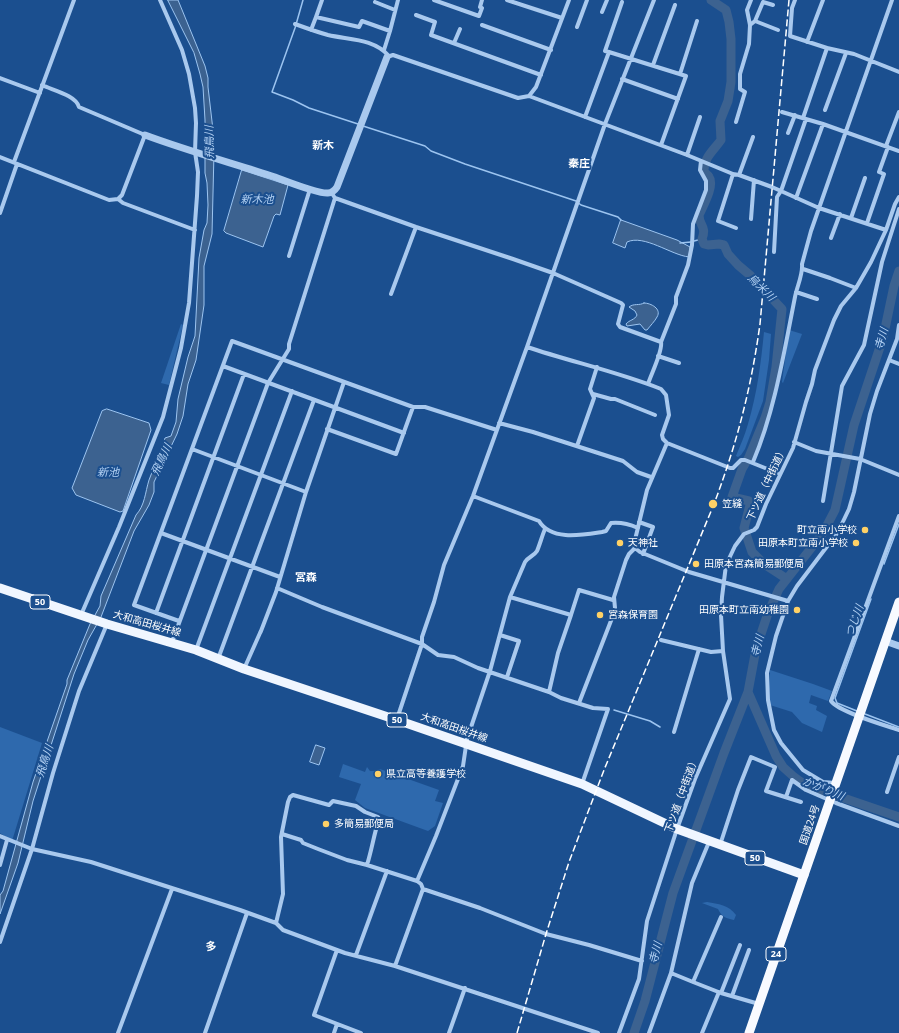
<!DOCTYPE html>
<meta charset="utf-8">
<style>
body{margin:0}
canvas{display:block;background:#1b4f8f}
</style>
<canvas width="899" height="1033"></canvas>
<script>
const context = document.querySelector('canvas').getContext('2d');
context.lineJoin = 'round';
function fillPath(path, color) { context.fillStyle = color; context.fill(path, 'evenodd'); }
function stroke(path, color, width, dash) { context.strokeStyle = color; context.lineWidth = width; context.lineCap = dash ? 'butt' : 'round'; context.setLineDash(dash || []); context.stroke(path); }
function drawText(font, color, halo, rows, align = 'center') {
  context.font = font + ' "Noto Sans","Noto Sans JP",sans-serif'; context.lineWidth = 4; context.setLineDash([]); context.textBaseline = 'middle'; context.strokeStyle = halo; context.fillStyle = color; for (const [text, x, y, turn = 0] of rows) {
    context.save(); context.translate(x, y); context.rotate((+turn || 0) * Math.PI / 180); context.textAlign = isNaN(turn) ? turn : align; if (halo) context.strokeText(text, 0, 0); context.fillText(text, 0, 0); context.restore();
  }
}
fillPath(new Path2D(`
 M181 324 183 325 169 385 161 383Z
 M789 330 802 334 783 383 782 382Z
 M764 332 771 334 769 360 763 401 745 449 741 455 738 457 736 456C740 446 745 435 748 424 757 394 761 363 764 332Z
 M770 670 813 684 832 691 828 701 811 695 809 703 817 706 816 710 827 716 822 732 802 723 792 712 770 705 769 688Z
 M0 727 42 743 12 841 0 833Z
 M343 764 365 772 367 767 370 771H374L380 769 439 790 435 801 443 803 435 826 428 831 365 808 355 800 361 784 339 777Z
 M707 902C718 904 729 905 736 915L734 920C725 918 722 917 718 909L702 903Z`), '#2e69ad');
const water = new Path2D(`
 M168 0H178L205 66 208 78V87L213 130 214 152 212 234 204 266V305L196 360 188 384 183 416 177 434 154 482V492L149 505 134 531 101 617 88 640 74 674 33 801 18 863 0 914V895L3 891 33 782 67 684V680L90 624 100 606 101 596 136 515C145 505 145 493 149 480 154 466 161 453 165 438L171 436 176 422 178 399 188 357 195 336 199 258 204 230 207 223 208 205 207 183 205 173V120L203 87 200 74 194 53Z
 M242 170 288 185 280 215 276 214 274 216 263 247 226 233 224 231Z
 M621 220 677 240 690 247 689 257C671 255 644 234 627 242L625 248 613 243Z
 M644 303C651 303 662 309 657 317 655 321 650 326 647 330H645L640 324 627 326 626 324C629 320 635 320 637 315L635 311 629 307C634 303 639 306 644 303Z
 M107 409 149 423 151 430 123 511 120 512 76 495 72 488 102 411Z
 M316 745 325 748 319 765 310 762Z`);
fillPath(water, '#3c6290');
stroke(water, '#9cc4f0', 1);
stroke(new Path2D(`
 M303 0 295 28 272 92 293 100 309 108 358 124
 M363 126 425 146 431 151 465 164 576 201 581 205 618 217 621 220
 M694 241 702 239
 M680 243 691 242
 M884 564 899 524
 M614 710 650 721 660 727
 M857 711 837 703 835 698 871 599
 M865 714 899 727`), '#9cc4f0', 1.5);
stroke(new Path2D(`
 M711 0 726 10 729 22 731 39V82L728 101 720 121 721 140C714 150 703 158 704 172 706 174 708 175 709 177 715 185 703 206 699 215 699 226 707 226 702 239L704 244 708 245 719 244 724 245 728 254 738 265 751 276 782 309 776 367 770 402 765 418 749 457 742 469 732 497 749 501 750 505 744 528 752 552 764 564 787 579
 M748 692 776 756 783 767 793 776 801 782 823 791 899 817
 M634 1033 645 1001 673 893 724 753 748 692 756 649 768 613 779 589 823 533 835 510 854 425 883 338 894 286 899 271`), '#3c6290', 9);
stroke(new Path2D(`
 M434 0 479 16 482 8 480 7 482 0
 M507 0 562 18
 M795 0 792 8 790 36 827 48 854 54 899 72
 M375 2 395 10
 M602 12 607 0
 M416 15 435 22 431 35 541 75
 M316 17 322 0
 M755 21 778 30
 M295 24C306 28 317 32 328 35 349 40 373 38 389 56
 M482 25 551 50
 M750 25 755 21 763 2 773 5
 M577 27 587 0
 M311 30 316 17 359 27 362 21 390 31
 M807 42 823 0
 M454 43 460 29
 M384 50 390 31 398 0
 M609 52 605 51 622 2
 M387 57 393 55 518 98 529 96 687 155 733 174 739 175 772 187 819 208 886 230
 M653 65 675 5
 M680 74 697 21
 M0 78 40 93
 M622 79 678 99
 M529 96 536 87 569 0
 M825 110 846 53
 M782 112 823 124 899 151
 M585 117 609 52 686 76 661 145
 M803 118 827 48
 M736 122 745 92 740 89V74L749 44 750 25 747 10 751 0
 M788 133 795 115
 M886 146 899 112
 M687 155 700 117
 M0 157 109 200 118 199 122 195 145 135 79 107C76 95 52 90 42 85
 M14 162 74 0
 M733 174 718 221 736 228
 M739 175 753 137
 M333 195 335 198 416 227 513 259 553 273 621 303 623 305 618 324 620 327 661 342C663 351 651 374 648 384
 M796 198 823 124
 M118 199 123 203 195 230
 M0 213 17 164
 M851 218 865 178
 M751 219 754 180
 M867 223 884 174 879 172 888 147
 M831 238 840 214
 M774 252 777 197 781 191 806 119
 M289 256 310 189
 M803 269 830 278 856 288
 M796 292 817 299
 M391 294 416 227
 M661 342 676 304V297L688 265 692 245 693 224 706 190V181L700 170 701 161
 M527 347C572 362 618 372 661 389L666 395 669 415 662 435 663 439 667 443 730 468H733L741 460H745L780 474
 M658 356 679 363
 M889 360 899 364
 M223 366 404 433
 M593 394 611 399H615L655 415
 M499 423 533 432 623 461 637 472 651 477
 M327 429 396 454 413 407
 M794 442 816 451 860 459 899 475
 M577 446 594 398 590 389 597 367
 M192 449 306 492
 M753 462C775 410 784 352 795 297 797 286 803 275 802 264L811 231 892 0
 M473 496 539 521C551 541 582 535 602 532L606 531 611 523C620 522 629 524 638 528
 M823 501 842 386 864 345 882 262 899 209
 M899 516 831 701C839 712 884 725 899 730
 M639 522 653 527 643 554
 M161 533 280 577
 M635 548 640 552 689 572 788 601
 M277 588 322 607 422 644 438 655 454 657 478 668 549 692 561 698 593 708 608 709 582 784
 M510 597 571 615 558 653 549 692
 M156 613 244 374
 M81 615 119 527 163 417 181 348 189 303 197 196 198 172 195 152 196 123 195 108 189 74 182 50 160 0
 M571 615 579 590 613 600
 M179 621 134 605 232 341 413 407H425L497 430
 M500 635 519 641 507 677
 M661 640 711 652 723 651
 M172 642 268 383 289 349V344L335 198
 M196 650 292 391
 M218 659 314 400
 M244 669 260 633 261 631 276 592 306 492 344 382
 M579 703 614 613 615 608 614 597 626 560 629 554 635 548 634 544 647 490 667 443
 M397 719 422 644V637L434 602 444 565 473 496 527 347 605 124 654 0
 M674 732 699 649
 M835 783 823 782 803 770 781 743 774 730 768 700 767 673 776 636 788 601 797 586 838 532 849 509 854 492 870 414 877 391 897 339 899 325
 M887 792 899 757
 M786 797 792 780 806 790 836 803 899 826
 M282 834 301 840 303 843 318 849 347 860 367 865 417 881 421 884 423 889 480 908 546 934 589 945 642 961
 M0 836 32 849 91 862 240 910 276 923 283 930 345 953 395 966 598 1033
 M720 845 738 790 751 757 775 767 766 791 801 802
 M0 865 7 840
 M417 881 436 836 463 766 467 739 490 671 510 597 525 562C528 557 534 556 537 551 540 544 542 536 545 529
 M721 917 693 982 721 993 759 1004
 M276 923 283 894 281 837 288 802 290 797 293 795 329 805 333 801 356 806 365 812 378 817 379 819C374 834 372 849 367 865
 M0 942 32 849 53 773 79 691 107 624
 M337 950 314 1015 361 1033
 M356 955 387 871
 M395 966 423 889
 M671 973 693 982
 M721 993 740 945
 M732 996 749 950
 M118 1033 172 889
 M205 1033 247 913
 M334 1033 337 1024
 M449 1033 465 988
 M619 1033 639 979 647 921 677 829 695 779 730 699 723 651 721 615 722 597 726 565 735 546 744 534 754 530 757 527 766 504 793 448 806 402 812 384 815 370 834 320 841 306 856 288 871 262 886 230 895 204 899 197
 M649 1033 671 973 692 883 709 842
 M702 1033 719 992`), '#a9c9ee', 4);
stroke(new Path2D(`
 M145 135C188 151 232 163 275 177 286 181 318 194 328 193 332 193 335 190 337 187L387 57
 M885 641 899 646`), '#a9c9ee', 7);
stroke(new Path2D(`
 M0 588 107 624 196 650 244 669 397 720 582 784 677 829 804 875`), '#f0f6ff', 9);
stroke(new Path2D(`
 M749 1033 899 602`), '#f8faff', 9);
stroke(new Path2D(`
 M517 1033 546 934 569 862 604 770 714 504C737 443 751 389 760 324L789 0`), '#fff', 1.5, [7, 3]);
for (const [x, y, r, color] of [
 [713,504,5,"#ffd166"],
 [865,530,4,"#ffd166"],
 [620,543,4,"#ffd166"],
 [856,543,4,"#ffd166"],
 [696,564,4,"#ffd166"],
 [797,610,4,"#ffd166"],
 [600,615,4,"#ffd166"],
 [378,774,4,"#ffd166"],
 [326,824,4,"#ffd166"]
]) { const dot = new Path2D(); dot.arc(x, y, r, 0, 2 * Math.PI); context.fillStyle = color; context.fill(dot); stroke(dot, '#1b4f8f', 1.5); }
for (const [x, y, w] of [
 [40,602,20],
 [397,720,20],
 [755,858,20],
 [776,954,20]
]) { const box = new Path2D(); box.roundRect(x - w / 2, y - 7, w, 14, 3); context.fillStyle = '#1b4f8f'; context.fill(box); stroke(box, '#fff', 1); }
drawText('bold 9px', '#fff', null, [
 ["50",40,602],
 ["50",397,720],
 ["50",755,858],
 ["24",776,954]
]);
drawText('10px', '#fff', '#1b4f8f', [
 ["下ツ道（中街道）",767,484,-65],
 ["大和高田桜井線",147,624,16],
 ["大和高田桜井線",454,728,19],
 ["下ツ道（中街道）",682,795,-70],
 ["国道24号",810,825,-71]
]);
drawText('10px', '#fff', '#1b4f8f', [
 ["笠縫",722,504],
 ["町立南小学校",857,530,"right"],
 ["天神社",628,543],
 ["田原本町立南小学校",848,543,"right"],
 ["田原本宮森簡易郵便局",704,564],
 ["田原本町立南幼稚園",789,610,"right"],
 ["宮森保育園",608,615],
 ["県立高等養護学校",386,774],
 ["多簡易郵便局",334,824]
], 'left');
drawText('italic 11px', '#b5d3f5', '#1b4f8f', [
 ["飛鳥川",210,142,-91],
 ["新木池",257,200],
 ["烏米川",761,288,45],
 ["寺川",882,339,-74],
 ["飛鳥川",162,460,-65],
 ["新池",108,473],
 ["つじ川",855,621,-70],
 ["寺川",758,646,-75],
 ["飛鳥川",45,761,-72],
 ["かがり川",823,789,22],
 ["寺川",656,953,-75]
]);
drawText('bold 11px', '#fff', '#1b4f8f', [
 ["新木",323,146],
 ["秦庄",579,164],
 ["宮森",306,578],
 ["多",211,947]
]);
</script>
